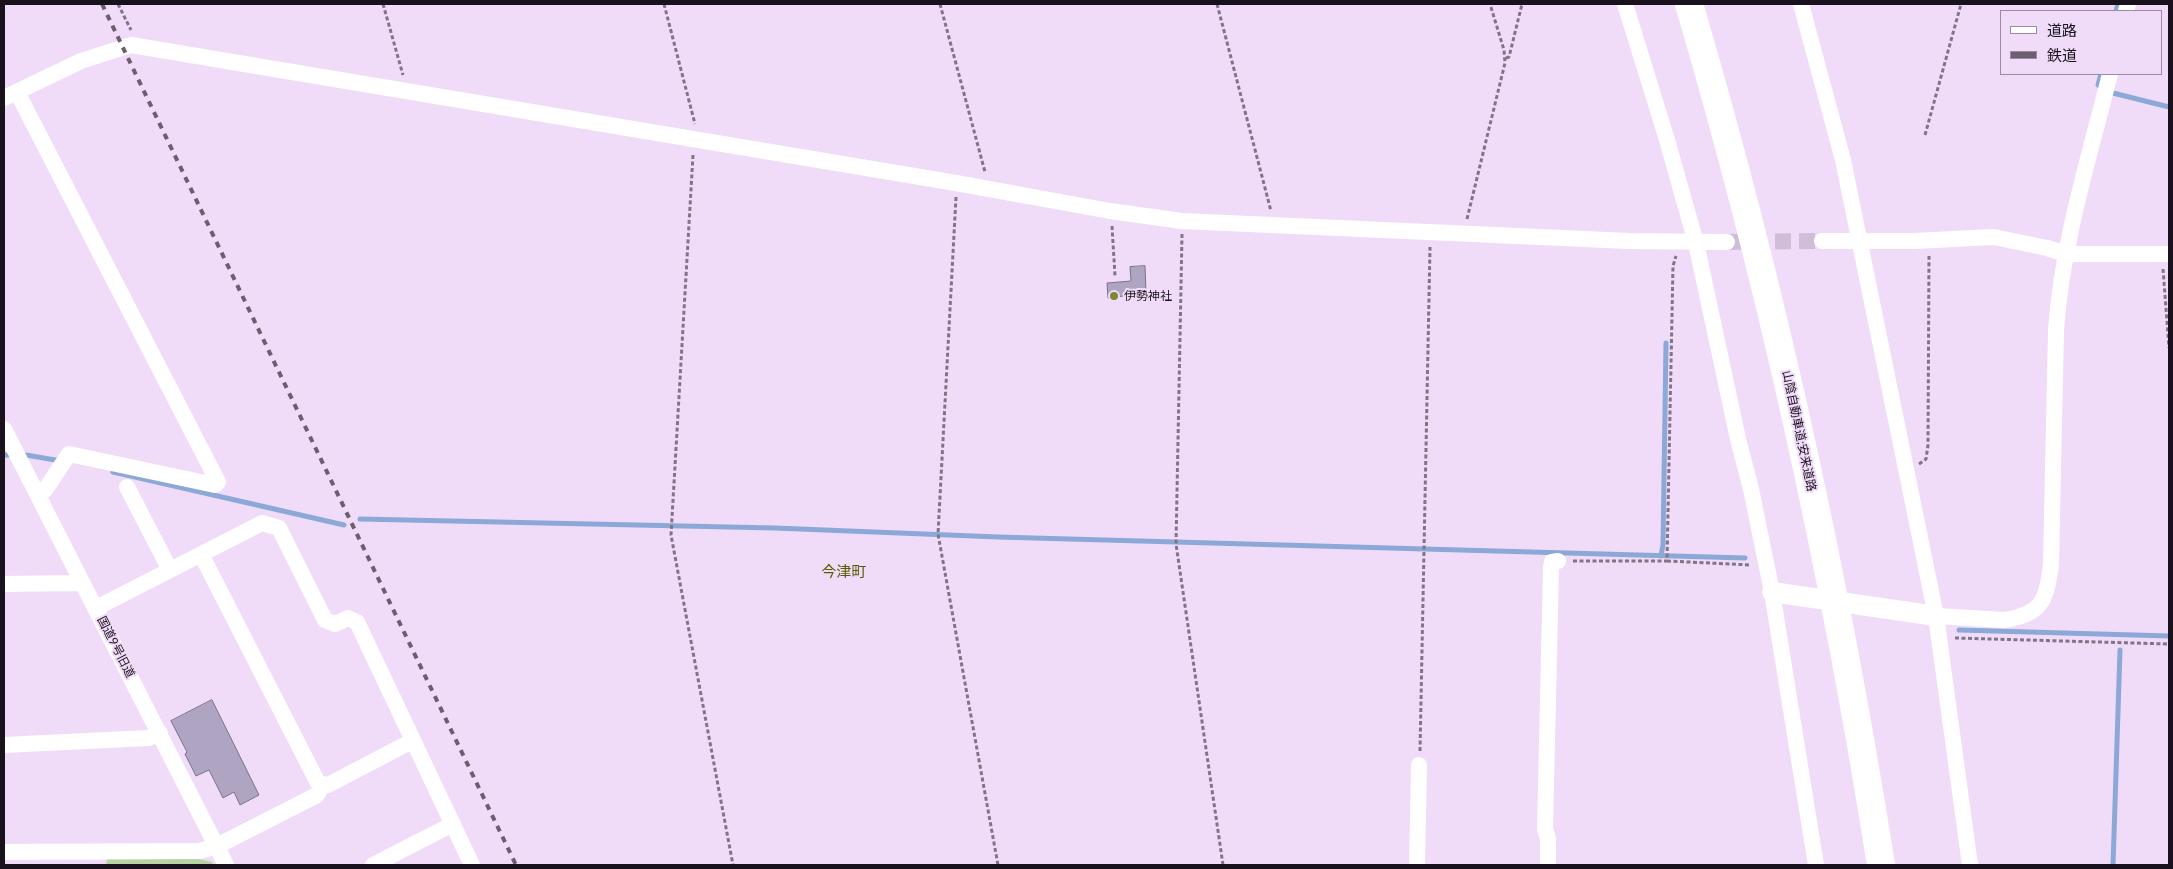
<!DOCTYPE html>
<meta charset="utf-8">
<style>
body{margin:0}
#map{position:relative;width:2173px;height:869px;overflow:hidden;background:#f0dcf9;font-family:Lato,"Noto Sans JP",sans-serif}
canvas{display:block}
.frame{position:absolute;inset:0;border:5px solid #19121c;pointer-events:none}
.legend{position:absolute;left:2000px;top:10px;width:162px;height:65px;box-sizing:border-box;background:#f0dcf9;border:1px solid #9a8ba1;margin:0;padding:6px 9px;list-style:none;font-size:15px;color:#19121c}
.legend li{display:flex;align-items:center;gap:10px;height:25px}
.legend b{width:25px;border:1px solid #9a8ba1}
</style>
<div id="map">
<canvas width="2173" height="869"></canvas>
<div class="frame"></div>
<ul class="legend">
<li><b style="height:6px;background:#fff"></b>道路</li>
<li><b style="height:6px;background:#6a5e6f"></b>鉄道</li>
</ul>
</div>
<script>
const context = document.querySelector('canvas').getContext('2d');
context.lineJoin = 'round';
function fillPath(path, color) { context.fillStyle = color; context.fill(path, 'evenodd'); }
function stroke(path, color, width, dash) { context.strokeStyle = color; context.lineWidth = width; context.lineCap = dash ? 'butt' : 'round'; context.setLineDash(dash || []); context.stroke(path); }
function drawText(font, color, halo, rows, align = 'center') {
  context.font = font + ' Lato,"Noto Sans JP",sans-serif'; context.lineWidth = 4; context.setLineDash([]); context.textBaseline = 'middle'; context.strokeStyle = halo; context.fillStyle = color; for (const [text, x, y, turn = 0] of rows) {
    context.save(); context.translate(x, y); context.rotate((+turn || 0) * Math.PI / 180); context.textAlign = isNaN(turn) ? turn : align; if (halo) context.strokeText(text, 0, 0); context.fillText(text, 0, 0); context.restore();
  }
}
fillPath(new Path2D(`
 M107 859H199L212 862 213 865H106Z`), '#b9d4a3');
stroke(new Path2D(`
 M2116 11 2118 4
 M2101 74 2098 85 2113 93 2169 107
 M4 455H8
 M26 455 61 461
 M113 472 344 525
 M360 519 775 528 998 537 1745 558
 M1661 556 1663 545 1666 343
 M1959 630 2169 636
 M2113 865 2120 650`), '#8ca8d7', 5);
const building = new Path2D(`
 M1145 266 1146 293 1108 298 1107 283 1131 281 1130 267Z
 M212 700 259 795 240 805 234 792 223 798 209 770 196 776 185 754 187 752 171 721Z`);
fillPath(building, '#afa5c3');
stroke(building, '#7b718d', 1);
stroke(new Path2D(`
 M1727 242 1822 241`), '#d0bed8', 16, [16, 8]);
stroke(new Path2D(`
 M118 4 131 30
 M383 4 403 75
 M664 4 695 124
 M940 4 985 172
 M1217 4 1271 211
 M1506 58 1509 57 1522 4
 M1925 135 1961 4
 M693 155 671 535 733 865
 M956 197 938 534 998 865
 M1467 219 1505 63 1504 50 1490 4
 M1112 226 1115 276
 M1182 234 1176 544 1223 865
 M2163 269 2169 348
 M1919 464 1926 459 1928 445 1929 256
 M1573 561H1667L1673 266 1676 256
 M1667 561 1751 565
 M1955 638 2169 644
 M1420 751 1430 247`), '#817487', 3, [4, 2.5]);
stroke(new Path2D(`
 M1625 4 1667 140 1696 243 1738 439 1751 489 1772 592 1816 865
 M1801 4 1843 160 1936 616 1970 865
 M2126 11 2128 4
 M17 92 218 482 215 485 69 454 45 490 38 495
 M4 98 81 61 131 45 956 183 1110 211 1182 221 1629 241 1727 242
 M1822 241H1914L1994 237 2047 248 2066 254H2169
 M4 429 226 865
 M127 487 170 570
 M201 554 318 783 328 785 412 741
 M4 584 83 583
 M96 608 262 523 279 528 325 620 335 624 348 618 357 622 472 865
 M1936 616 2004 620C2042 614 2046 601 2051 565L2056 330C2062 243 2089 158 2110 74
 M4 745 148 738 160 733
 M4 852 200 851 217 846 317 795 323 784
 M373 865 453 824
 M1417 865 1419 765
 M1548 865V839L1545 829 1551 568 1552 562 1558 561`), '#fff', 16);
stroke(new Path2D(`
 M1772 592 1936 616`), '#fff', 20);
stroke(new Path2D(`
 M1689 4C1772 286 1835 574 1881 865`), '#fff', 28);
stroke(new Path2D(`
 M102 4 516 865`), '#6a5e6f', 4, [6, 6]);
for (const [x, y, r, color] of [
 [1114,296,5,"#7f8632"]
]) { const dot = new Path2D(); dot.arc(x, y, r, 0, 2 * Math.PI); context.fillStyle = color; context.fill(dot); stroke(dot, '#f0dcf9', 2); }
drawText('12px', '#19121c', '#f0dcf9', [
 ["伊勢神社",1124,296]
], 'left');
drawText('12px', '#19121c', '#f0dcf9', [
 ["山陰自動車道;安来道路",1799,431,78],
 ["国道9号旧道",116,647,63]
]);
drawText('15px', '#575d05', '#f0dcf9', [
 ["今津町",844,572]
]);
</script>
